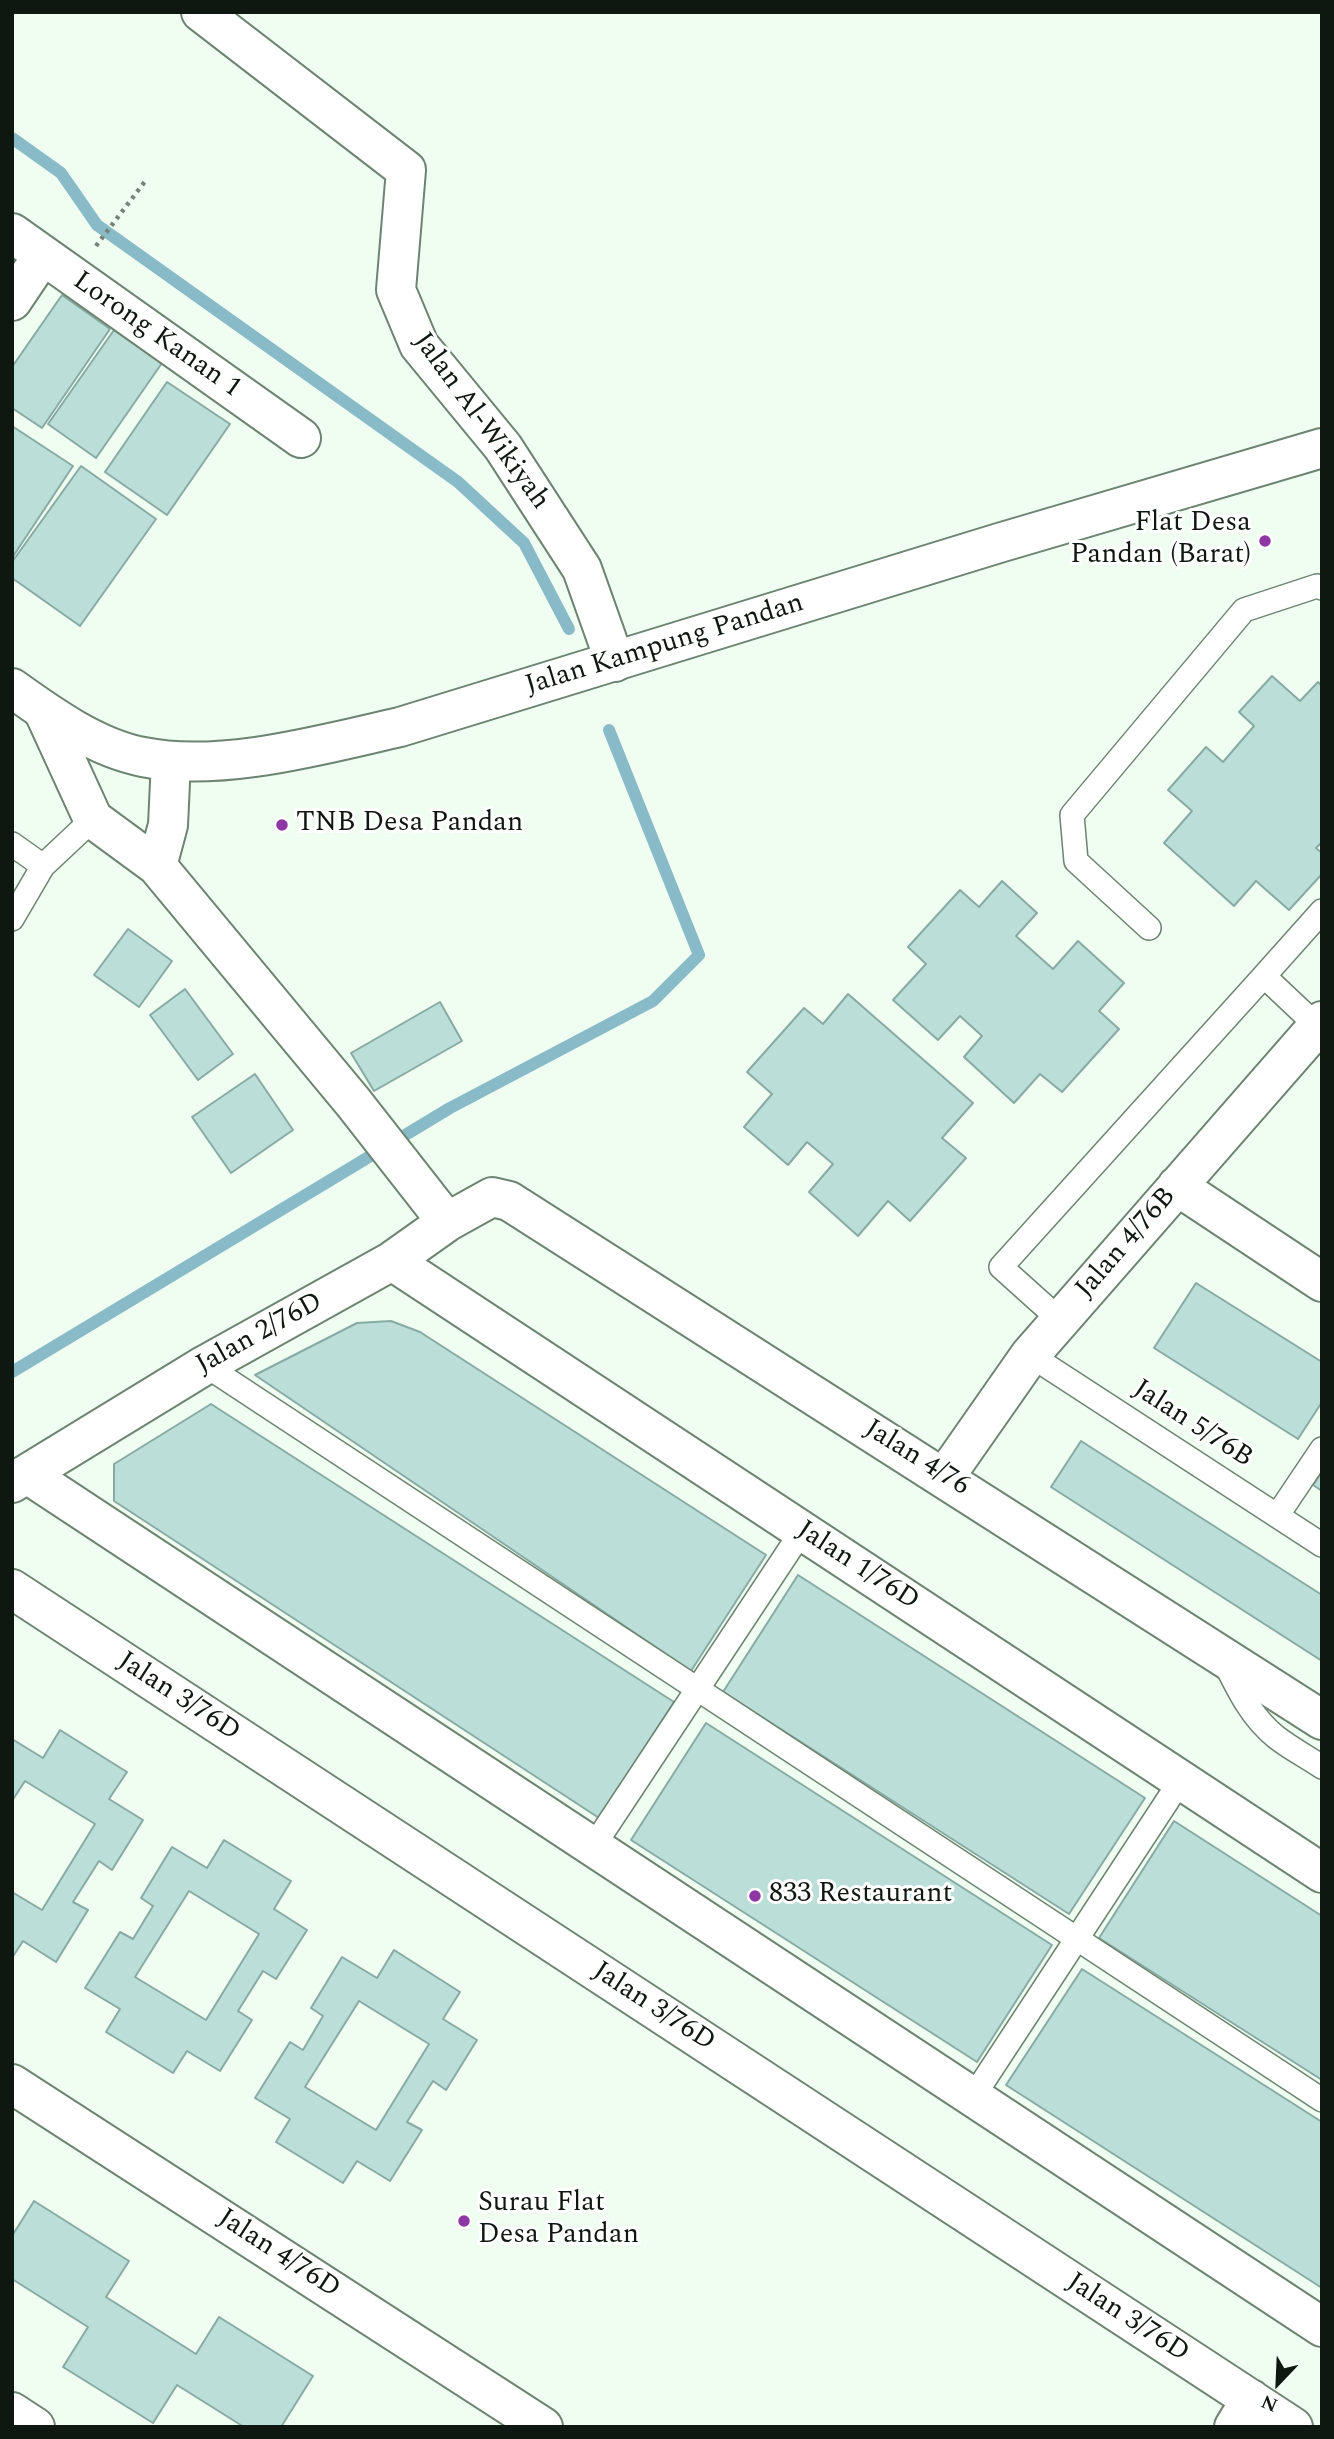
<!DOCTYPE html>
<style>
body{margin:0}
#map{position:relative;width:1334px;height:2439px;overflow:hidden;background:#effef1;font-family:Spectral,serif}
canvas{display:block}
.frame{position:absolute;inset:0;border:14px solid #0f1810;pointer-events:none}
.north{position:absolute;left:1243px;top:2348px;width:70px;height:70px;-webkit-text-stroke:5px #fff;paint-order:stroke;rotate:203deg;font-size:19px;font-weight:700;line-height:28px;text-align:center;color:#0f1810}
.north::after{content:'';display:block;margin:auto;width:24px;height:32px;background:#0f1810;clip-path:polygon(50% 0,100% 100%,50% 72%,0 100%)}
</style>
<div id="map">
<canvas width="1334" height="2439"></canvas>
<div class="frame"></div>
<div class="north">N</div>
</div>
<script>
const context = document.querySelector('canvas').getContext('2d');
context.lineJoin = 'round';
function stroke(path, color, width, dash) { context.strokeStyle = color; context.lineWidth = width; context.lineCap = dash ? 'butt' : 'round'; context.setLineDash(dash || []); context.stroke(path); }
function fillPath(path, color) { context.fillStyle = color; context.fill(path, 'evenodd'); }
function drawText(font, color, halo, rows, align = 'center') {
  context.font = font + ' Spectral,serif'; context.lineWidth = 6; context.setLineDash([]); context.textBaseline = 'middle'; context.strokeStyle = halo; context.fillStyle = color; for (const [text, x, y, turn = 0] of rows) {
    context.save(); context.translate(x, y); context.rotate((+turn || 0) * Math.PI / 180); context.textAlign = isNaN(turn) ? turn : align; if (halo) context.strokeText(text, 0, 0); context.fillText(text, 0, 0); context.restore();
  }
}
stroke(new Path2D(`
 M12 138 61 173 97 225 458 482 524 543 569 629
 M12 1372 450 1108 653 1001 699 955 609 730`), '#88bac8', 12);
const building = new Path2D(`
 M62 295 110 329 42 428 12 408V367Z
 M114 330 162 363 96 458 48 424Z
 M167 382 230 424 167 515 105 472Z
 M12 426 73 466 12 558Z
 M81 466 156 519 80 626 12 578V562Z
 M1272 676 1300 701 1318 682 1322 686V842L1316 848 1322 853V874L1289 910 1256 881 1234 906 1164 843 1192 811 1168 790 1206 747 1223 762 1254 726 1239 712Z
 M1002 881 1037 913 1016 936 1053 969 1078 941 1124 983 1099 1011 1119 1029 1062 1092 1040 1074 1014 1103 964 1057 982 1036 960 1016 938 1040 893 1000 926 964 908 947 960 890 979 907Z
 M128 929 172 961 139 1007 94 975Z
 M185 989 233 1054 198 1080 150 1015Z
 M848 994 973 1103 942 1138 966 1158 910 1221 888 1201 858 1236 809 1192 833 1164 807 1142 788 1165 744 1127 772 1094 747 1072 804 1008 823 1024Z
 M440 1002 462 1041 374 1091 351 1053Z
 M255 1074 293 1130 231 1173 192 1117Z
 M1196 1283 1322 1362V1402L1298 1439 1154 1348Z
 M391 1321 420 1332 766 1555 691 1671 255 1375 357 1323Z
 M211 1404 674 1702 599 1818 114 1501V1464Z
 M1081 1441 1322 1595V1661L1051 1487Z
 M1322 1472V1491L1313 1485Z
 M798 1575 1145 1798 1069 1914 723 1692Z
 M706 1723 1052 1945 977 2062 631 1840Z
 M60 1730 127 1772 109 1799 143 1820 112 1870 99 1861 73 1902 88 1910 56 1962 23 1941 12 1958V1892L42 1910 95 1824 25 1781 12 1801V1739L43 1758Z
 M1174 1821 1322 1916V2080L1099 1938Z
 M224 1840 291 1881 274 1909 307 1930 276 1979 263 1971 238 2011 252 2020 220 2071 187 2051 173 2073 106 2032 120 2009 85 1988 120 1932 133 1939 153 1906 141 1898 172 1847 207 1868ZM189 1891 259 1934 206 2020 135 1977Z
 M394 1950 460 1992 443 2019 477 2040 446 2090 433 2081 407 2122 422 2130 390 2181 357 2161 343 2183 276 2142 290 2119 255 2098 290 2042 303 2050 323 2016 311 2008 342 1957 377 1978ZM359 2001 429 2044 376 2130 305 2087Z
 M1082 1969 1322 2122V2288L1006 2085Z
 M34 2201 129 2261 106 2297 196 2354 219 2317 313 2376 281 2427H244L177 2385 153 2423 63 2367 88 2327 12 2279V2236Z`);
fillPath(building, '#bbded8');
stroke(building, '#88aaa4', 2);
const service = new Path2D(`
 M12 844 43 866
 M12 919 43 866 93 819
 M1149 928 1076 861 1072 815 1244 610 1317 586 1322 588
 M1264 976 1322 911
 M1060 1320 1001 1267 1264 976 1317 1026
 M1030 1355 1322 1545
 M205 1365 1322 2100
 M1277 1516 1322 1449
 M1224 1661C1238 1689 1251 1717 1276 1737 1290 1748 1307 1757 1322 1767
 M593 1847 802 1531
 M973 2097 1181 1780`);
const minor = new Path2D(`
 M201 12 406 170 396 290 419 345 503 447 582 569 615 662
 M12 233 301 438
 M12 301 43 255
 M43 710 93 819 157 866 353 1102 447 1222
 M157 866 168 825 171 761
 M1177 1186 1322 1282
 M392 1261 1322 1873
 M27 1474 1322 2327
 M944 1478 1030 1355 1322 1021
 M12 1483 205 1365 392 1261 447 1222 492 1197 509 1201 1322 1720
 M12 1589 1293 2427
 M12 2084 543 2427
 M12 2412 35 2427
 M1234 2427 1251 2399`);
const tertiary = new Path2D(`
 M12 688C51 716 96 748 143 757 221 773 324 744 400 727L999 543 1322 448`);
stroke(service, '#6d8471', 26);
stroke(minor, '#6d8471', 42);
stroke(tertiary, '#6d8471', 42);
stroke(new Path2D(`
 M96 246 146 180`), '#768277', 4.5, [3.5, 5]);
stroke(service, '#fff', 23);
stroke(minor, '#fff', 38);
stroke(tertiary, '#fff', 38);
for (const [x, y, r, color] of [
 [1265,541,7,"#8e36a3"],
 [282,825,7,"#8e36a3"],
 [755,1896,7,"#8e36a3"],
 [464,2221,7,"#8e36a3"]
]) { const dot = new Path2D(); dot.arc(x, y, r, 0, 2 * Math.PI); context.fillStyle = color; context.fill(dot); stroke(dot, '#fff', 2.5); }
drawText('28px', '#0f1810', '#fff', [
 ["Lorong Kanan 1",156,336,35],
 ["Jalan Al-Wikiyah",480,422,54],
 ["Jalan Kampung Pandan",665,646,-17],
 ["Jalan 4/76B",1127,1244,-49],
 ["Jalan 2/76D",260,1335,-29],
 ["Jalan 5/76B",1192,1425,33],
 ["Jalan 4/76",916,1459,32],
 ["Jalan 1/76D",857,1567,33],
 ["Jalan 3/76D",178,1698,33],
 ["Jalan 3/76D",653,2008,33],
 ["Jalan 4/76D",278,2255,33],
 ["Jalan 3/76D",1127,2319,33]
]);
drawText('28px', '#0f1810', '#fff', [
 ["Flat Desa",1251,525,"right"],
 ["Pandan (Barat)",1251,557,"right"],
 ["TNB Desa Pandan",296,825],
 ["833 Restaurant",769,1896],
 ["Surau Flat",478,2205],
 ["Desa Pandan",478,2237]
], 'left');
</script>
